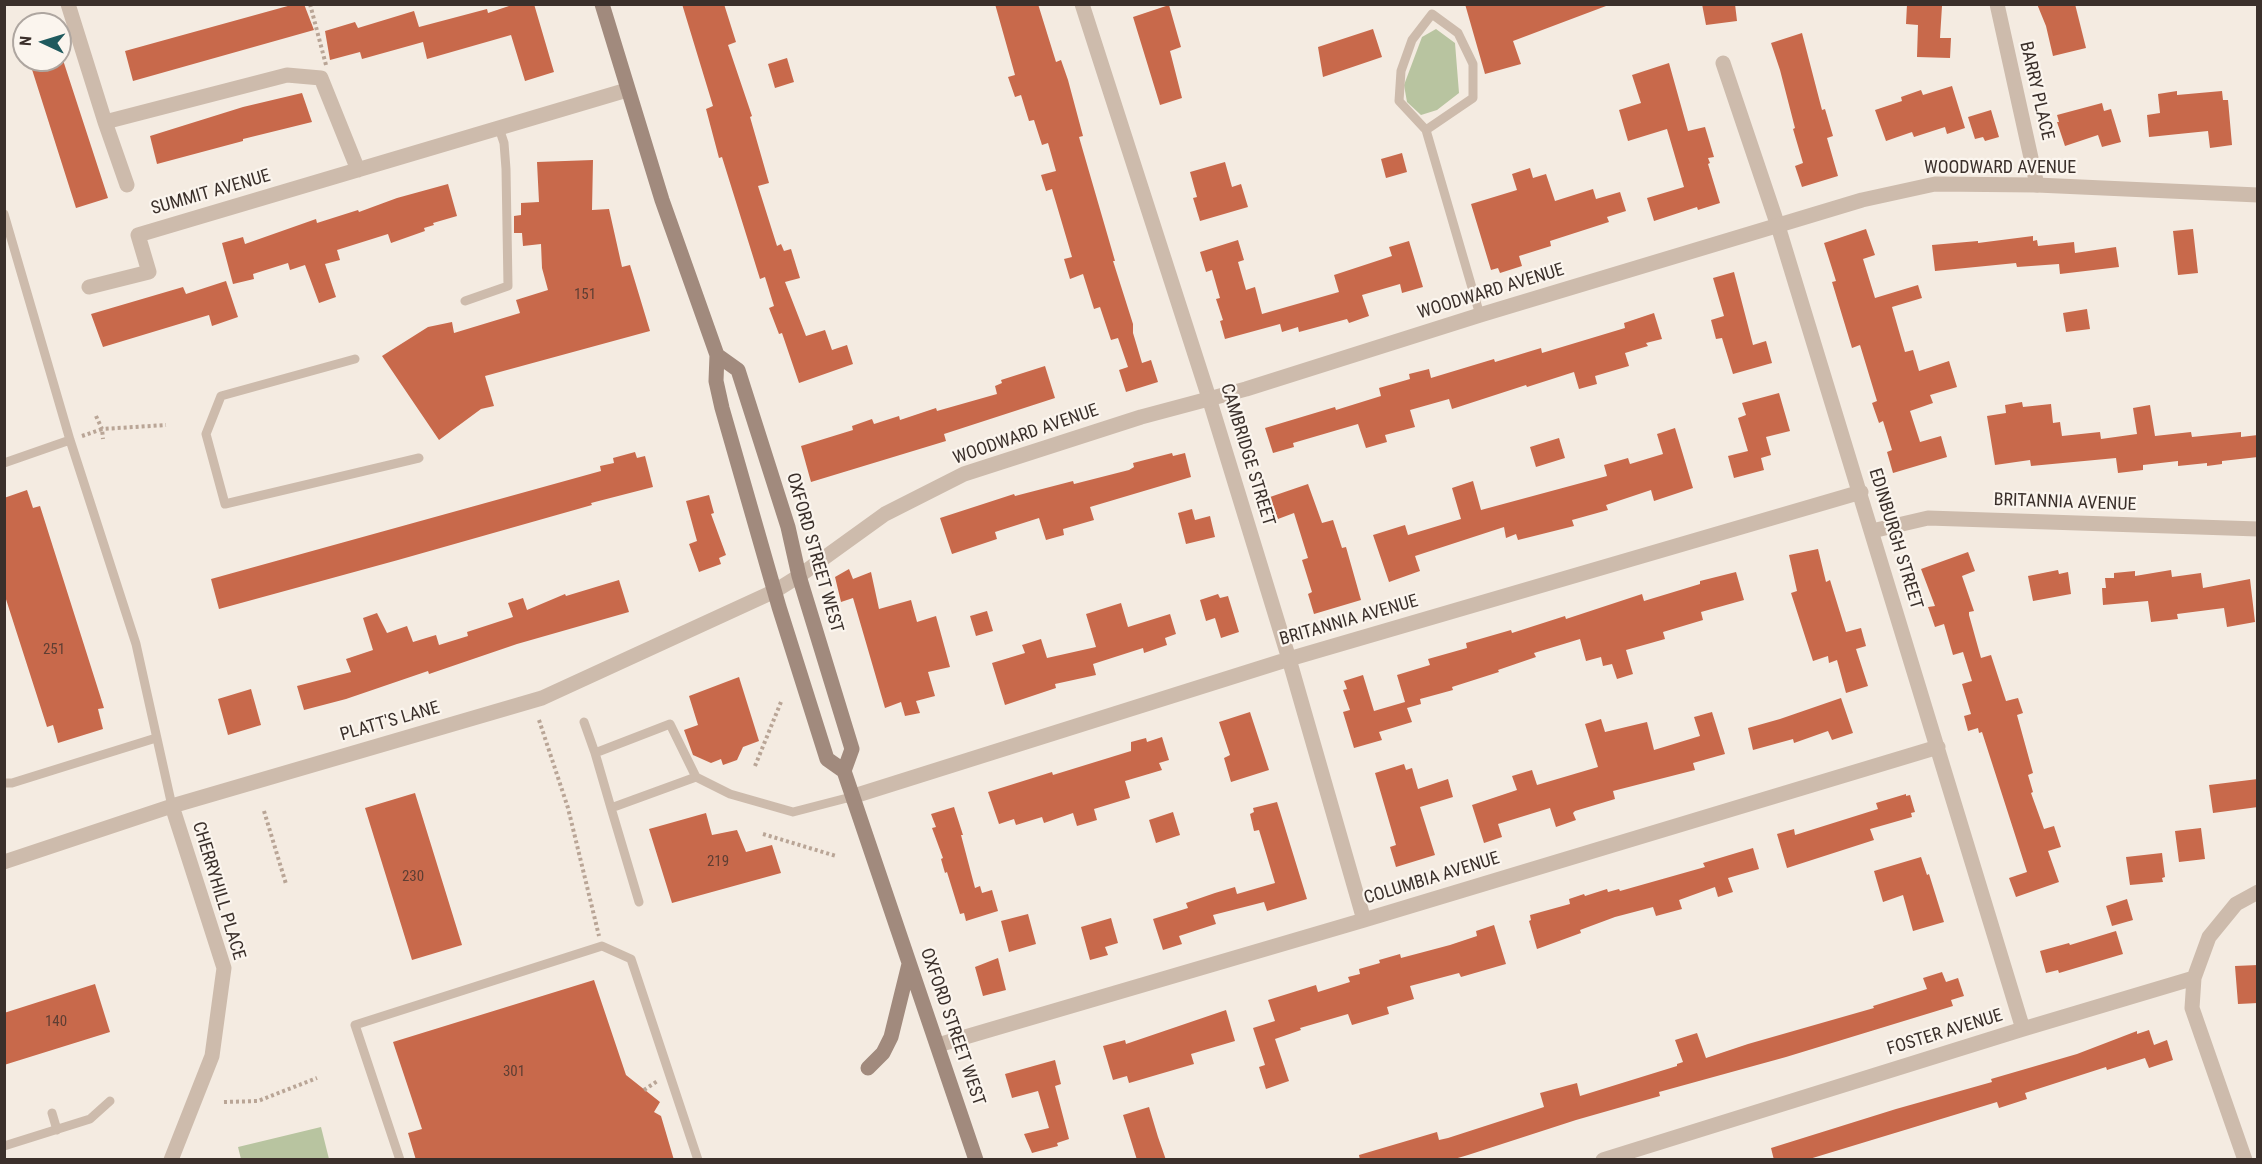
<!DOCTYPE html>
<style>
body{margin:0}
#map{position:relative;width:2262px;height:1164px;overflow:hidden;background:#f4ebe1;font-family:"Roboto Condensed",sans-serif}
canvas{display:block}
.frame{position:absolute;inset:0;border:6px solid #3b302b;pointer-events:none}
.north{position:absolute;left:12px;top:12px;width:60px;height:60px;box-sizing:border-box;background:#fbf5ee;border:2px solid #aea6a0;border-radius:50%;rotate:274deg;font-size:16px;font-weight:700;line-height:24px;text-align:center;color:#3b302b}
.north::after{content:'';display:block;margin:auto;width:21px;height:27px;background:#1f5a5e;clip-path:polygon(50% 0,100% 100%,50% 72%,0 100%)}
</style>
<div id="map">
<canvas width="2262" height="1164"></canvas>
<div class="frame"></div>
<div class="north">N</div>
</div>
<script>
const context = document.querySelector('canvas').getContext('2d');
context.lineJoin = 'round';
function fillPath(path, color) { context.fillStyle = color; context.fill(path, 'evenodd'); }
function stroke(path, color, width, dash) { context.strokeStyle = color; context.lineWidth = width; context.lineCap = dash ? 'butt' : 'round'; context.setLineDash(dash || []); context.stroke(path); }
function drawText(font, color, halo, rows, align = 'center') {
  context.font = font + ' "Roboto Condensed",sans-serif'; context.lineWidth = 4.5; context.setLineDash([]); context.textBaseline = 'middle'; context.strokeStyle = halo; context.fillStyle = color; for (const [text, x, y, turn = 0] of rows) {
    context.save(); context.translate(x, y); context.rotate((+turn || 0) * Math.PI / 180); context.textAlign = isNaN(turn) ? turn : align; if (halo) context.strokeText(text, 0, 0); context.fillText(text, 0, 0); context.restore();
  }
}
fillPath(new Path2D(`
 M1436 29 1455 43 1459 93 1437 110 1421 115 1407 102 1404 85 1422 37Z
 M321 1127 329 1159H241L238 1147Z`), '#b8c4a0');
fillPath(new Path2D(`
 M295 4H304L314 30 133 81 125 51Z
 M515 4H534L554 72 525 81 511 35 427 59 423 42 362 59 360 52 330 60 325 31 355 22 358 28 414 11 419 27 487 9 488 13Z
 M682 4H724L736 42 728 45 752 116 750 117 769 183 758 186 777 246 781 244 784 251 791 249 800 278 785 282 806 336 825 330 832 350 847 345 853 364 799 383 782 333 779 334 769 308 774 306 765 277 760 279 722 157 719 158 706 109 713 106Z
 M995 4H1038L1056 62 1061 60 1068 80 1083 136 1079 137 1115 261H1113L1133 324V333L1142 363 1151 360 1158 382 1126 392 1119 370 1128 367 1118 338 1111 340 1100 307 1094 309 1083 274 1070 279 1064 259 1072 257 1052 189 1046 191 1041 175 1056 171 1048 143 1042 145 1034 120 1029 121 1021 95 1015 97 1008 77 1015 75Z
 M1465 4H1606V6L1513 41 1521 64 1485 74Z
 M1702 4H1735L1737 21 1706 25Z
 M1907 4 1942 6 1940 38H1951L1950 58 1917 57 1918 25 1906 24Z
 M2037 4H2075L2086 48 2053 56 2046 26Z
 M1169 5 1181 47 1170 51 1182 98 1160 105 1133 17Z
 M1373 29 1382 57 1323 77 1318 47Z
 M1802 33 1822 110 1825 109 1833 136 1827 138 1838 176 1802 187 1795 166 1803 163 1793 129 1795 128 1780 70 1771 43Z
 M787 58 794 82 775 88 768 64Z
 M29 60H63L108 198 76 208Z
 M1669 63 1688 131 1705 127 1714 157 1708 158 1710 163 1708 164 1720 203 1698 210 1697 207 1654 221 1647 198 1684 187 1667 129 1628 141 1619 110 1641 103 1632 75Z
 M1952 86 1965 128 1947 134 1945 127 1914 137 1912 132 1886 141 1875 110 1902 101 1901 97 1921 90 1923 95Z
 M2177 91V95L2222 91 2223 100H2228L2232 145 2210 148 2208 131 2149 137 2147 115 2160 113 2158 94Z
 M302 93 312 122 243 139V141L157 164 150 136 243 107Z
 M2102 103 2104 111 2111 109 2121 142 2102 147 2098 135 2065 146 2057 122H2059L2057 115Z
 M1991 110 1999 137 1985 141 1983 137 1975 139 1968 117Z
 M1402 153 1407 172 1386 178 1381 159Z
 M593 160 592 210 609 209 622 267 630 265 650 331 485 376 494 406 481 409 439 440 382 356 428 327 452 322 454 333 520 313 516 300 548 290 542 268 541 244 523 246 522 233H514V216L521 215V203L539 202 537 162Z
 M1225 162 1232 187 1241 184 1248 207 1200 221 1193 198 1197 197 1190 172Z
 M1530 168 1533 178 1546 174 1555 201 1593 189 1596 199 1620 192 1626 211 1607 217 1609 222 1550 241 1551 246 1519 256 1522 266 1500 273 1498 268 1491 270 1471 204 1517 190 1512 174Z
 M448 184 457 216 433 223 434 225 424 228 425 231 391 243 388 234 337 250 340 260 325 264 336 297 319 303 305 265 290 270 288 263 253 274 254 279 233 284 222 243 243 237 245 244 316 219 317 223 358 210 359 212 397 198Z
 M1866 229 1875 255 1863 259 1875 298 1918 285 1922 298 1892 307 1905 352 1913 350 1919 371 1949 361 1957 387 1930 395 1933 403 1910 411 1920 442 1941 436 1947 457 1893 473 1887 452 1892 450 1883 421 1879 423 1872 403 1877 401 1860 345 1852 348 1832 282 1836 281 1824 243Z
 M2193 229 2198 273 2178 275 2173 231Z
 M2033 236V241L2037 240 2038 246 2074 242 2075 253 2116 247 2119 267 2060 274 2059 264 2017 267 2016 263 1935 271 1932 245 1978 241V243Z
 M1238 240 1244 260 1238 262 1246 290 1255 287 1262 314 1339 292 1334 275 1392 256 1389 247 1409 241 1423 287 1402 293 1400 284 1362 295 1369 316 1349 323 1347 319 1299 332 1298 327 1282 332 1280 324 1225 339 1220 321 1223 320 1216 299 1220 298 1212 270 1206 272 1200 252Z
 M1734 272 1753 345 1766 341 1772 363 1733 374 1722 338 1716 339 1711 320 1724 316 1713 278Z
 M226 281 238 317 212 326 209 315 103 347 91 314 183 287 186 294Z
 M2087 309 2090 329 2066 332 2063 313Z
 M1654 313 1662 339 1646 343 1648 346 1625 353 1629 366 1595 376 1597 384 1579 389 1574 372 1527 387 1526 385 1452 409 1449 399 1410 410 1415 427 1385 435 1387 442 1366 448 1358 424 1293 443 1294 447 1273 453 1265 428 1335 407 1336 410 1381 396 1379 388 1410 379 1409 374 1429 369 1431 378 1494 359 1495 362 1541 348 1542 353 1625 328 1624 323Z
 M1045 366 1055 398 944 434 946 441 811 482 801 446 853 430 852 426 872 419 874 424 899 416 900 420 936 408 937 411 997 394 995 386 1002 383 1001 380Z
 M1779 393 1790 431 1766 437 1771 455 1761 458 1764 470 1734 478 1728 456 1748 451 1738 418 1746 415 1742 403Z
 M2022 402 2023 407 2051 404 2053 423 2060 422 2062 436 2100 432 2101 439 2137 434 2133 408 2150 405 2155 436 2191 432 2192 437 2241 432V437L2258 435V457L2222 461V464L2207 466V463L2178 466V461L2143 465V470L2118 473 2116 458 2031 466 2030 460 1995 465 1987 416 2006 413 2005 405Z
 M1675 428 1693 488 1654 501 1651 490 1606 505 1608 510 1572 520 1574 526 1518 540 1516 534 1506 538 1504 527 1415 556 1420 571 1389 582 1373 535 1405 525 1408 535 1461 519 1452 488 1473 481 1481 510 1607 476 1604 465 1628 458 1630 464 1663 454 1657 434Z
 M1559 438 1565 458 1536 467 1530 447Z
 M635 452 637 458 645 456 653 487 591 503 592 505 398 560 219 609 211 579 601 471 600 466 614 463 613 458Z
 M1172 453 1173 456 1185 453 1191 477 1090 507 1094 520 1063 529 1064 535 1046 540 1039 518 995 532 997 539 952 554 940 518 1014 494 1015 496 1073 481 1074 484 1129 470 1134 467 1133 463Z
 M1308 484 1322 523 1333 520 1342 548 1346 547 1361 600 1314 614 1308 594 1312 592 1302 560 1308 558 1294 513 1278 519 1270 497Z
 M27 490 33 508 40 506 104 708 98 709 103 729 58 743 53 725 47 727 4 593V498Z
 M709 495 714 513 711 514 726 555 719 558 721 564 699 572 689 544 697 541 686 501Z
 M1192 509 1195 520 1210 516 1215 537 1186 544 1178 513Z
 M1818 549 1826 582 1830 580 1846 632 1861 628 1866 646 1856 649 1868 686 1846 693 1837 660 1829 663 1828 656 1813 661 1791 593 1797 591 1789 555Z
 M1968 552 1975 571 1962 576 1974 611 1969 612V615L1981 658 1991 655 2006 701 2018 698 2023 713 2017 715 2033 773 2028 775 2033 792 2031 793 2044 829 2054 826 2061 847 2048 851 2059 882 2016 897 2009 878 2027 872 1982 732 1979 733 1978 728 1968 731 1964 716 1971 714 1962 684 1972 681 1963 652 1953 655 1944 624 1935 627 1928 607 1935 606 1921 569Z
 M849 569 853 579 871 572 879 609 911 600 917 622 936 616 950 667 928 672 935 696 916 701 920 713 905 716 901 702 885 708 853 598 841 602 835 577Z
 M2058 570 2059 574 2068 572 2071 594 2033 601 2028 576Z
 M2171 570 2172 577 2201 573 2203 588 2250 579 2255 622 2227 627 2224 608 2177 614 2178 619 2151 622 2148 601 2103 605 2102 588H2106L2105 578H2114V573L2135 571V576Z
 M1736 572 1744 600 1701 612 1703 620 1663 632 1665 639 1626 650 1633 674 1617 679 1612 664 1603 666 1601 657 1586 661 1580 639 1534 653 1536 657 1498 670 1499 672 1452 687 1453 690 1420 699 1421 704 1407 708 1412 722 1379 732 1382 740 1354 748 1343 712 1350 710 1343 690 1347 689 1344 681 1363 675 1374 711 1405 702 1397 675 1430 665 1428 659 1467 648 1466 643 1511 630 1512 633 1565 616 1566 619 1642 594 1644 601 1700 584V581Z
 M619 580 629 612 517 644 429 674 428 671 346 699 304 710 297 686 351 672 346 659 373 650 363 618 377 613 387 633 407 626 413 642 436 635 439 645 468 636 467 632 513 617 508 603 523 598 527 610 565 594 566 596Z
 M1218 594 1220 598 1228 596 1239 632 1221 638 1215 618 1206 621 1200 600Z
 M1121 603 1128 627 1170 614 1176 634 1165 638 1167 645 1144 653 1143 648 1093 664 1096 675 1055 684 1056 688 1005 705 992 663 1025 653 1022 645 1041 639 1047 658 1096 647 1086 614Z
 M987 611 993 631 976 636 970 616Z
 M739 677 759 741 743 747 737 760 723 765 721 759 711 763 693 755 684 730 698 725 689 696Z
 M251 689 261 725 228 735 218 699Z
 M1841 698 1853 733 1832 740 1828 731 1794 743 1793 739 1753 750 1748 728 1780 719Z
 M1250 712 1269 770 1231 782 1224 758 1230 755 1219 722Z
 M1712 712 1725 754 1693 763 1695 770 1613 791 1615 799 1575 811 1573 813 1576 820 1556 827 1550 808 1498 824 1502 837 1484 843 1472 805 1517 790 1512 776 1532 770 1537 785 1598 767 1585 724 1601 719 1605 732 1647 722 1654 750 1700 736 1694 717Z
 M1162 737 1169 760 1159 763 1162 770 1125 781 1130 798 1094 809 1097 820 1077 826 1073 813 1044 823 1042 817 1016 825 1014 819 999 824 988 792 1052 772 1053 775 1131 751V742L1146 738 1147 742Z
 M1404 764 1406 770 1412 768 1418 789 1448 779 1453 797 1420 807 1435 855 1396 867 1390 847 1396 845 1375 773Z
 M2258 779V807L2213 813 2209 785Z
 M415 793 462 945 412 960 365 808Z
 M1906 794V796L1910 795 1915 812 1911 813 1912 817 1870 829 1874 840 1787 868 1777 834 1794 829 1795 835 1878 809 1876 803Z
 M1277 802 1307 899 1267 911 1264 902 1213 915 1216 924 1179 936 1182 944 1163 950 1153 919 1188 908 1186 903 1215 893 1235 887 1237 894 1275 883 1259 830 1254 831 1250 814 1254 812 1253 808Z
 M954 807 963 835H961L975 888 980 886 982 893 992 890 998 911 966 921 964 913 960 914 947 872 945 873 941 859 943 858 932 828 936 827 931 814Z
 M1173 812 1180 835 1156 843 1149 820Z
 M706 813 712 835 737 830 746 852 772 845 781 873 672 903 649 829Z
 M2201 828 2205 859 2179 862 2175 831Z
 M1753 848 1759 869 1728 878 1733 892 1718 897 1715 887 1679 900 1682 909 1656 916 1653 907 1615 917 1580 930 1581 933 1537 949 1529 921 1531 920 1530 915 1570 904 1569 899 1584 894 1585 896 1607 889 1608 892 1619 889 1620 891 1705 867 1703 863Z
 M2162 853 2165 877 2162 878 2163 882 2130 885 2126 857Z
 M1921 857 1927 875 1929 874 1944 922 1913 931 1903 895 1883 902 1874 871Z
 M2127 899 2133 920 2112 926 2106 906Z
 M1028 914 1036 944 1009 952 1001 921Z
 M1111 918 1118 943 1105 947 1108 955 1090 960 1081 927Z
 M1494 925 1506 964 1461 977 1459 973 1410 986 1414 999 1387 1007 1389 1014 1352 1025 1348 1014 1300 1028 1301 1030 1275 1039 1289 1081 1266 1089 1259 1067 1265 1065 1253 1028 1275 1021 1268 1000 1316 985 1318 992 1350 982 1348 977 1360 974 1359 969 1380 963 1379 960 1400 954 1401 958 1450 945 1477 936 1476 931Z
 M2116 931 2123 954 2059 973 2058 970 2046 973 2040 951 2069 943 2070 945Z
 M998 958 1006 990 983 996 975 967Z
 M2258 965V1003L2238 1004 2235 966Z
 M1942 972 1946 982 1958 978 1964 996 1951 1000 1953 1006 1786 1057 1659 1092 1660 1096 1576 1120 1468 1155 1451 1160H1360L1359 1155 1437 1132 1439 1140 1448 1138 1544 1107 1540 1093 1577 1083 1580 1096 1677 1066V1064L1683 1062 1675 1040 1697 1033 1706 1058 1748 1044 1874 1008 1873 1006 1927 989 1923 978Z
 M594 980 626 1075 660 1102 654 1112 661 1116 674 1160H416L408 1133 422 1129 393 1042Z
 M95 984 110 1032 4 1065V1013Z
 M1226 1010 1235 1041 1191 1054 1194 1064 1129 1083 1127 1076 1113 1080 1103 1046 1125 1040 1126 1044Z
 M2149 1030 2154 1045 2167 1040 2173 1060 2149 1068 2145 1058 2107 1070 2106 1067 2025 1093 2027 1099 1999 1108 1997 1102 1806 1160H1774L1771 1148 1896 1109 1992 1082 1991 1079 2077 1054 2137 1031V1034Z
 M1055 1060 1061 1084 1055 1086 1069 1139 1057 1143 1058 1146 1032 1153 1024 1134 1049 1128 1038 1091 1012 1098 1005 1074Z
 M1149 1107 1158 1137 1166 1160H1137L1123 1115Z`), '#c8694b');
stroke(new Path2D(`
 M310 4 326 65
 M96 416 102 429 166 425
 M82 436 102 429 103 439
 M539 720 568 808 599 936
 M755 766 781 702
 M264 811 286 884
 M763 834 836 856
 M644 1090 659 1080
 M224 1102 258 1101 317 1078`), '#b9a596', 4, [3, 3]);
stroke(new Path2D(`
 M1426 130 1473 98V64L1458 33 1432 14 1412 40 1401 71 1399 101 1426 130 1480 315
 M4 214 70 440 136 644 172 806
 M465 301 508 286 506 169 504 143 499 128
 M355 359 221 396 206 434 225 504 419 458
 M4 463 70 440
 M584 722 595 753 670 724 696 777 730 794 793 812 851 797
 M595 753 611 808
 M4 783H12L156 738
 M639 902 611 808 696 777
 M52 1113 57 1130
 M4 1146 90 1119 110 1101
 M400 1160 355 1025 602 946 631 959 698 1160`), '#cdbbac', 9);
stroke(new Path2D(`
 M68 4 105 122 127 185
 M1082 4 1209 398 1289 659 1364 920
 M1997 4 2037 185
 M1723 63 1778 226 2023 1029
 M105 122 287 75 321 78 358 170
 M89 287 149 272 138 235 627 90
 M1872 531 1928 518 2258 529
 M851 797 1289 659 1861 492
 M2194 978 2192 1008 2245 1160
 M938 1045 1364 920 1938 747
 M1603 1160 2023 1029 2194 978 2209 937 2236 904 2258 892`), '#cdbbac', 15);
stroke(new Path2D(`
 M4 862 172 806 542 698 775 591 799 576 885 514 964 474 1141 417 1246 389 1480 315 1862 200 1935 184 2037 185 2258 195
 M171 1160 212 1056 224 968 172 806`), '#cdbbac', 15);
stroke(new Path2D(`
 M602 4 662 200 717 355 716 381 722 408 779 607 827 759 844 771 976 1160
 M717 355 738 370 788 527 799 576 852 749 844 771
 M868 1068 883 1053 891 1037 909 964`), '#a18a7d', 15);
drawText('15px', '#5e3e33', null, [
 ["151",585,295],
 ["251",54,650],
 ["219",718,862],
 ["230",413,877],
 ["140",56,1022],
 ["301",514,1072]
]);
drawText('18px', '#3b302b', '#fbf5ee', [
 ["BARRY PLACE",2036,91,77],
 ["WOODWARD AVENUE",2000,168],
 ["SUMMIT AVENUE",211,193,-16],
 ["WOODWARD AVENUE",1491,292,-17],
 ["WOODWARD AVENUE",1026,435,-19],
 ["CAMBRIDGE STREET",1247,455,73],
 ["BRITANNIA AVENUE",2065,503,2],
 ["EDINBURGH STREET",1895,539,73],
 ["OXFORD STREET WEST",814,553,74],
 ["BRITANNIA AVENUE",1349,621,-16],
 ["PLATT'S LANE",390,722,-16],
 ["COLUMBIA AVENUE",1432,879,-17],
 ["CHERRYHILL PLACE",218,891,73],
 ["OXFORD STREET WEST",952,1027,71],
 ["FOSTER AVENUE",1945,1033,-17]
]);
</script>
